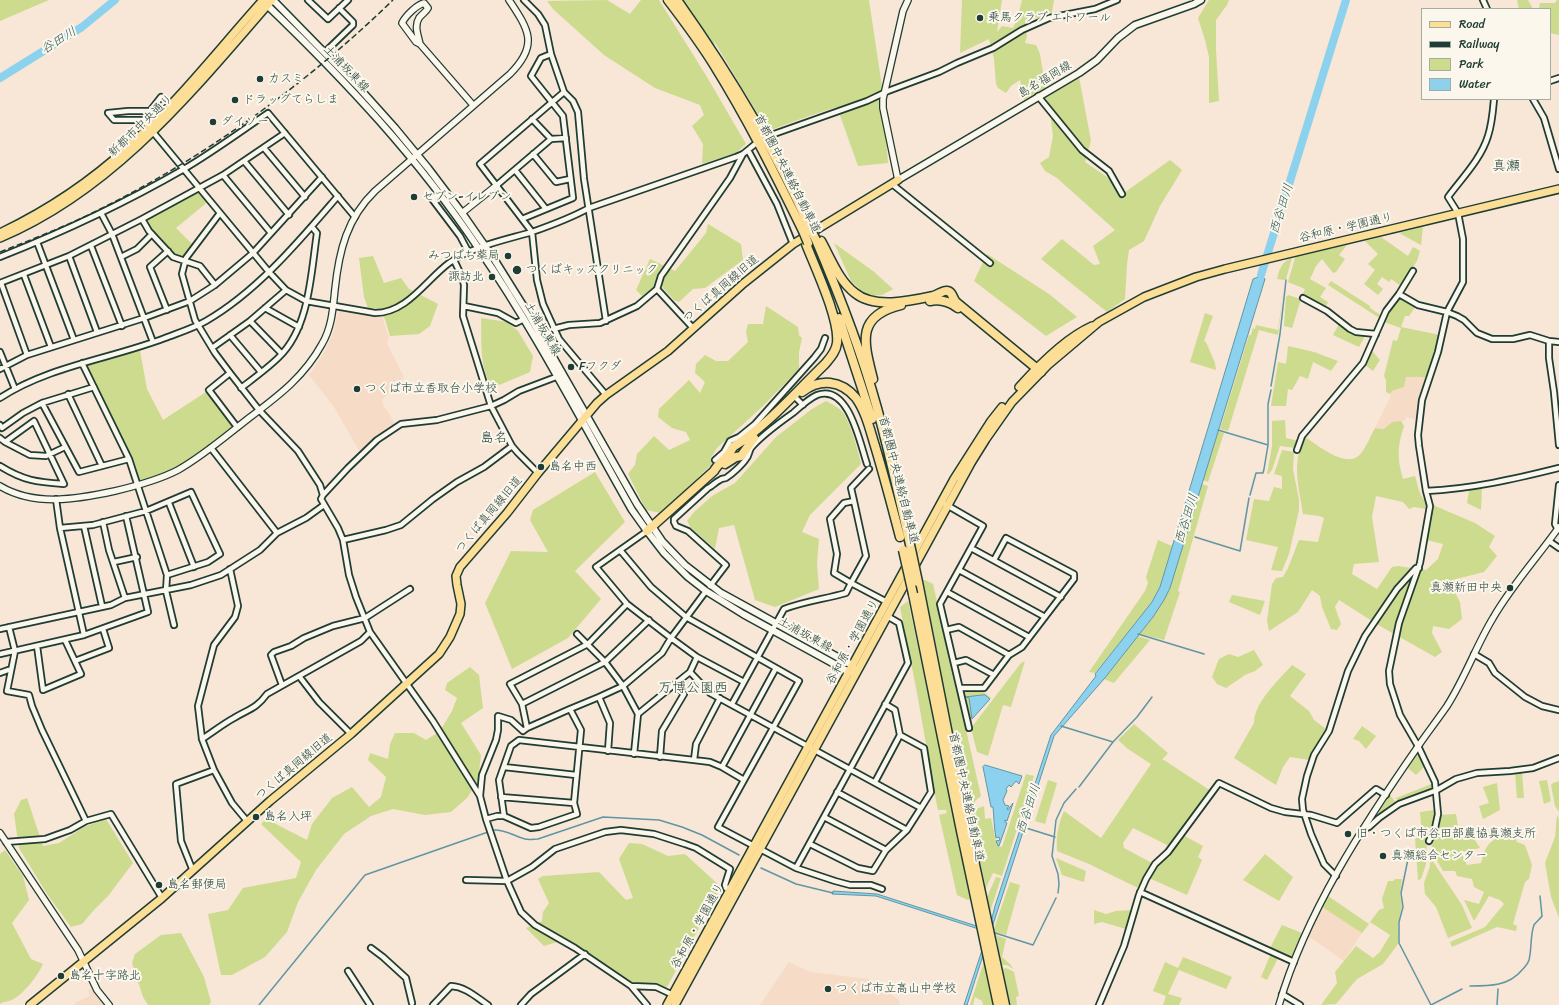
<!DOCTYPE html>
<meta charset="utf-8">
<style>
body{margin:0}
#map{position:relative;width:1559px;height:1005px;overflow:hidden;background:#f8e6d6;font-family:Sriracha,sans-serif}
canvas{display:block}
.legend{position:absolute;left:1421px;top:8px;width:130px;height:92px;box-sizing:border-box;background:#fbf7ec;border:1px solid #a3ada2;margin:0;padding:5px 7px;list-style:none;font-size:12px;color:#1f3d34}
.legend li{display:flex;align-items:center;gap:8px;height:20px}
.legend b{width:20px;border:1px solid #a3ada2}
</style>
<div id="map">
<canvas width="1559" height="1005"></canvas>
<ul class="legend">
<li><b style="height:5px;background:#fdde96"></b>Road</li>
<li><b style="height:5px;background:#1f3d34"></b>Railway</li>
<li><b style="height:11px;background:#cddb8f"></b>Park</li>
<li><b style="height:11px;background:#8cd2ee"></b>Water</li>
</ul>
</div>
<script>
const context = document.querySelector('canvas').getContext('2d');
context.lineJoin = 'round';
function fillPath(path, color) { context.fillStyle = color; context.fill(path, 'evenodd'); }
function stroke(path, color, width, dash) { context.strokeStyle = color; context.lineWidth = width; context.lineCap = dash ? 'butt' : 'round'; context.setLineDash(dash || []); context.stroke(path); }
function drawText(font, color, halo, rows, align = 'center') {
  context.font = font + ' Sriracha,"Klee One",sans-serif'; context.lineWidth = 4; context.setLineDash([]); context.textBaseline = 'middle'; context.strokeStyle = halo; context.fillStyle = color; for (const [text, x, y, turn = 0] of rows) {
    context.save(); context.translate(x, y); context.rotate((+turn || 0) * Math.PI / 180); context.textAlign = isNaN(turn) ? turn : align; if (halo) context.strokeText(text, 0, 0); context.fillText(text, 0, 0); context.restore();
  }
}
fillPath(new Path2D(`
 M339 309 382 317 389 338 387 343 404 377 382 400 383 405 389 413 395 425 382 433 360 452 334 407 309 375 325 351 333 333Z
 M1406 377H1426L1418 420 1407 417 1404 421 1392 422 1384 429 1375 428 1390 398V394L1392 391 1404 387Z
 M1322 907 1362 933 1355 943V944L1344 961 1308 936Z
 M789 962 810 972 869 979 899 1000 900 1005H760Z
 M92 989 96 996 105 1005H75L76 1002 90 996 88 990Z`), '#f6dbc6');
fillPath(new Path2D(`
 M0 0H49L0 21Z
 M607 0 630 14 641 0H659L707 77 746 144 736 153 702 164 703 144 692 126 704 115 700 105 655 88 604 55 553 9 547 1Z
 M682 0H869L882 87 888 163 858 166 837 107 809 116 768 131 714 41 715 47Z
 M962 0H1002L997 32 1002 26 1013 28 1018 16 1022 0H1054L1052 12 1042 18 1030 17 1025 21 1027 36 1025 43 1036 45 1040 54 1047 97 1079 77 1091 141 1085 162 1107 177 1124 193 1170 160 1182 170 1160 206 1144 241 1129 250 1127 264 1125 299 1107 312 1041 259 1062 239 1094 265 1100 264 1093 246 1115 230 1057 178 1045 171 1040 163 1049 157 1053 136 1051 120 1053 110 1037 93 1024 100 1020 80 1011 86 1006 93 998 88 996 84 994 59 989 39 960 53Z
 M1209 0H1229L1227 5 1216 20V50L1219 101 1209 103V57L1205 40 1198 18Z
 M1517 0H1528L1533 9H1519Z
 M1557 0H1559V35L1550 33V9H1539L1540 3H1555Z
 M199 187 210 200 176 228 195 247 185 262 173 257 142 219Z
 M708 224 741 244 743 260 705 288 693 289 679 302 674 300 662 287 652 288 642 296 636 290 650 259 675 271 706 233Z
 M1423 227 1421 245 1399 233Z
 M1381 237 1408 256 1413 247 1420 251 1417 261 1401 286 1391 279 1389 282 1382 277 1377 284 1383 289 1378 295 1364 284 1375 270 1368 264 1378 254 1365 241Z
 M834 243 873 271 893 289 882 295 867 296 851 281Z
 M1347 245 1339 255 1345 259 1336 272 1333 273 1322 259 1316 266 1310 279 1326 288 1320 297 1328 302 1325 308 1302 296 1305 289 1288 282 1295 258 1297 256Z
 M987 254 1049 294 1077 317 1046 336 974 281Z
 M373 256 384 283 401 278 409 289 438 304 430 326 419 334 390 336 385 319 376 308H368L364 297 359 258Z
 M1292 258 1286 279 1285 280 1278 335 1259 330 1228 431 1220 429 1249 335H1251L1253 328 1255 329 1256 325 1278 330 1285 280 1277 279C1279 270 1282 261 1292 258Z
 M1331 281 1370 306V308L1382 316 1381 319 1328 285Z
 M1288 295 1301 299 1292 328 1284 326 1286 297Z
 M1399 297 1416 306 1409 316H1405L1401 327 1440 335 1426 377H1406L1404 387 1392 391 1390 394 1386 392V380L1384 376 1393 340 1397 341 1401 328 1384 322Z
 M766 306 798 327 799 335 802 338 799 352V369L763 406 717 448 710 459 712 464 661 513 646 510 628 474 635 465 637 454 654 436 669 450 690 440 686 432 672 428 658 417 659 409 689 380 700 393 705 382 695 373 696 364 705 355 716 361H728L748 342 746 331 748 324H763Z
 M1205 313 1213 316 1204 341 1206 342 1215 363 1216 370 1190 362Z
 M481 318 507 322 518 331 533 356 530 372 492 388C479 365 482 343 481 318Z
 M1339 324 1355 334 1365 336 1359 347 1333 335Z
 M139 345 147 389 163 420 209 390 237 427 177 470 137 486 129 459 82 363Z
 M1288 346 1314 352 1338 361 1331 371 1313 362 1308 379 1300 376 1292 390 1288 389 1286 406H1271L1278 362 1286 364Z
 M1372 351 1380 360 1373 371 1365 365Z
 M826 401C832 404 840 408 844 414 850 422 859 453 861 464L810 515 802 532 819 539 817 563 819 589 775 607 755 600 734 525 719 528 715 549 691 528 687 521 694 512 712 496 735 483 776 437 812 409Z
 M1285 420 1286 438 1299 441 1296 448 1280 446 1272 470 1269 474H1267L1272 446V421Z
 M1401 421 1404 426C1397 447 1397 458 1403 479L1415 476C1419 488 1419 501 1433 505L1475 523 1495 536 1489 547 1497 556 1484 572 1452 580V587L1460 602 1462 619 1449 629 1433 626 1432 633 1442 652 1435 657 1380 626 1339 600 1335 607 1341 624 1337 630 1331 629 1322 607 1320 596 1312 590 1298 612 1269 631 1267 621 1272 584 1276 578 1283 577 1288 568 1299 540 1318 542 1324 518 1319 516 1303 514C1299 487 1291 462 1305 437 1317 445 1343 466 1357 457 1364 453 1371 435 1375 428L1384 429 1392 422ZM1376 496 1403 502 1409 509 1414 507 1432 510 1426 540 1443 544 1438 559 1426 570 1398 566 1392 567 1377 589 1352 574 1354 564 1379 562 1372 517Z
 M1218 431 1224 433 1208 482 1203 480Z
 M1282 450 1294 452 1293 469 1299 500V510L1289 554 1282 571 1271 570 1278 547 1246 540 1254 499 1269 501 1274 487 1282 489V476L1274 474Z
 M595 472 625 522 575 571 601 599 568 638 512 669 485 603 511 551 548 552 530 520 533 510Z
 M1202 484 1208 486 1178 591 1180 592 1164 640 1140 634 1153 617 1170 588Z
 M1482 487V488L1481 510 1467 503 1469 490Z
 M1158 540 1172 546 1160 587 1152 602 1095 673 1089 672 1145 591 1148 583 1146 577Z
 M925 580 933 584 981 796 975 801 976 809 984 806 985 819 991 818 997 846 1002 847 1026 774 1034 776 1002 876 993 873 985 890V884L921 581Z
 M1232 595 1265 601 1260 615 1229 602Z
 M908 601 973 899 968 900 957 895 939 815 947 813 946 810H938L937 806 917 693 900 607Z
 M1138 636 1150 640 1114 683 1104 679Z
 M1254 650 1263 665 1255 671 1245 675 1226 688 1217 684 1212 677 1219 659 1229 654 1238 657Z
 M1025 661 1011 707 1003 705 988 756 977 752 971 728 1021 663Z
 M1292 665 1306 674 1290 696 1309 711 1314 720 1326 729 1309 760 1290 757 1283 767 1276 785 1234 758 1254 723C1254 702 1279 680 1292 665Z
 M470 667 479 675 483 708 461 723 481 755 478 781 467 798 451 812 425 815 393 809 371 816 344 834 316 870 298 902 287 932 265 957 232 975H221L208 914 228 910 243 888 296 878 301 862 261 824 266 819 307 840 312 824 332 798 352 787 369 807 381 797 386 777 368 760 370 753 388 759 390 744 395 733H414L426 740 440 731 452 711 457 698 445 690 447 683Z
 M981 690 991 698 990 699 985 695 969 698 972 719V721H970L962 692 964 691Z
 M1134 724 1168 753 1162 760H1164L1211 791 1169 846 1133 828 1123 843 1124 848 1152 863 1138 888 1089 864 1057 851C1056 837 1058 824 1064 811L1101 838 1151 764 1128 749 1118 740Z
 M1362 726 1376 736 1366 749 1359 741 1353 739Z
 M1419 751 1426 765 1416 775 1408 768Z
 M1522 772 1524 798H1517L1515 773Z
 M1048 780 1057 783 1045 824 1035 821Z
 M1547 780 1551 801 1544 804 1539 781Z
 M1559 781V812L1555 806 1551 785 1553 783Z
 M1434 783 1435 789 1398 802 1396 798Z
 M1497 783 1500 810 1483 819 1479 806 1489 803 1483 787Z
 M1390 795 1397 804 1380 814 1378 813Z
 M27 798 43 846 59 843 84 827 106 819 133 863 108 896 94 910 82 924 71 927 47 894 19 848 14 814 21 800Z
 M1435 810 1433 824 1427 839 1426 864 1421 879 1418 880 1415 838 1422 837 1420 812Z
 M1456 814 1458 826 1436 831 1439 815Z
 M1557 815 1559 819V918L1551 897 1545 863 1555 837Z
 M1512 826 1517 842 1525 845 1532 865 1529 879 1525 882 1513 924 1517 926 1516 931 1497 927 1452 947 1450 942 1485 927 1504 904 1500 900 1489 896 1474 921 1464 900 1479 904 1484 892 1474 887 1472 879 1457 876 1455 871H1443C1438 861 1428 849 1433 838L1461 833 1462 835 1470 832 1480 848 1461 852 1467 865 1481 863C1487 843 1488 842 1507 833V828Z
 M1183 835 1203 846 1198 857 1202 860 1187 895 1149 878 1157 864Z
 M629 843 642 844 668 856 685 854 721 887 667 987 632 982 564 940 544 946 526 928 542 921 543 912 549 903 538 879 543 876 599 872 626 900 633 898 619 859Z
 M5 850 23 876 29 900 12 923 31 959 43 964C38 975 24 994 12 1000 8 1002 4 1001 0 1004V854Z
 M1265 854 1293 877 1279 901 1243 880Z
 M1430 857 1462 905 1472 928 1448 938 1436 907 1425 894 1424 883 1430 866Z
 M1056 858 1086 871 1084 882 1062 875Z
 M996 877 1001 878 990 912 987 897Z
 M1395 879H1402L1400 894 1402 906 1398 924V944L1383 964 1357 979 1336 1004 1321 1005 1337 983 1335 972 1356 946 1373 958 1380 952 1390 935 1370 922 1379 910 1384 908 1382 899 1388 881H1393Z
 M1010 882 1020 885 1006 935 995 932 994 929Z
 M1328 896 1369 924 1362 933 1322 907Z
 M1094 910 1106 914 1116 911 1132 910 1126 929 1102 922 1094 924Z
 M1282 925 1302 933 1291 958 1270 948Z
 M181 933 204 977 211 1002 209 1005H148L143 997 132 963 135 954 161 935Z
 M996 935 1006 939 1002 957 1011 965 1013 969 1007 965H1002Z
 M1271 953 1279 956 1267 980 1261 977Z
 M1183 957 1232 977 1226 989 1179 970 1168 994 1182 998 1179 1005H1163L1166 996 1153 991 1165 962 1178 968Z
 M985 958 994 1005H983L982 1001 975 997 973 1005H970Z
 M1006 968 1014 972 1019 996 1016 997 1017 1005H1011L1002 969Z`), '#cddb8f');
const water = new Path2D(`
 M1266 266 1262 276 1265 279 1170 588 1164 600 1153 617 1104 679 1054 736 967 1005H964L988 932 876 896 832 894 833 891 877 894 989 930 995 906 1051 735 1096 676 1095 674 1152 602 1160 587 1253 279 1258 277 1261 267Z
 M985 695 990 699 972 719 969 698 966 697Z
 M985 765 1022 776 1019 784 1016 781 1011 787 1009 785 1006 789 1007 791 1003 800 1005 805 1009 806 1007 809 1008 810 1013 803 1007 821 1005 820V822L1007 823 999 846H998L996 841 1000 840 999 837 996 838C994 827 994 818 993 807H991L983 767Z`);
fillPath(water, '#8cd2ee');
stroke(water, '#6096a4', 1);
stroke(new Path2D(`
 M1271 386 1280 334 1286 280
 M1218 430 1268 445
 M1250 495 1256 473H1263L1264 469 1268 445V404L1271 390
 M1195 537 1240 551 1249 498
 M1138 634 1204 654
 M1061 726 1113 742
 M1079 787 1113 742 1137 717 1152 697
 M1023 827 1055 837
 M494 830C508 830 513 836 525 839 529 840 534 839 538 839L603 817 659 820 682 827 702 835 739 855
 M1408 859 1401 893 1403 907 1399 922V943L1431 1005 1462 989
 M761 868 796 884 833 893
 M1058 893 1059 884 1058 874 1052 856 1056 820 1064 803 1076 789
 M992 932 1033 945 1056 898
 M1470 986C1490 986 1509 986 1522 970 1525 967 1528 963 1529 960 1532 948 1530 936 1534 925 1536 922 1540 919 1542 916L1540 896
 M259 1005 365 875 488 832
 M1497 1005 1498 989`), '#6096a4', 1.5);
stroke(new Path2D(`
 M0 78 82 27 115 0
 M1261 275 1346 0`), '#8cd2ee', 8);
const minor = new Path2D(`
 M308 0 328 19 348 0
 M524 0 538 14 545 25 551 54 564 92 573 101 578 112 584 179 606 321
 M1483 0 1487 9
 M325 52 353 25V22L339 8
 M1550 81 1559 78
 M564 92 480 164 532 232 537 280 543 304 559 339 606 395
 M1038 96 1082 150 1109 171 1122 194
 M161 97 150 111H128L108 113 114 120H143L269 272 286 290 306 301 375 313C407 313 426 280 449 263 473 246 505 240 532 232 552 225 571 218 589 208L736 157 743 154 754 145
 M1533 99 1544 118 1559 169
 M532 119 551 139
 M774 134 867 101 888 91 939 72 957 63 993 48 1022 30 1049 18 1095 9 1117 0
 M264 148 305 197
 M748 150 777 204 793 244
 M533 154 556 182 570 179
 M244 161 289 215
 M515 170 546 209
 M223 175 271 233
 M892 184 990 263
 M497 185 551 139 566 138
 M439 193 432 199 460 236 469 253
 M101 213 112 234 153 342
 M220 213 186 258 182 274 195 320 215 353 230 373 259 410 298 451 320 485 323 495 321 499 338 528 343 540 349 575 356 597 370 632 433 721 480 796
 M142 219 149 231 173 257 200 266 215 285
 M522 219 573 198 563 116 531 76 541 58 551 54
 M37 242 74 340
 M91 246 122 326
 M69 256 97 332
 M0 257C63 232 125 203 184 169 213 152 240 132 268 113L355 217
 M121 257 137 249 152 234
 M454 260 462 277 464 285 463 316 491 406 512 446 518 453 538 473
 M24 275 51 347
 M0 283 69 256 142 219 223 175 285 133
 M1 283 27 355
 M657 289 693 328
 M1399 294 1418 305 1447 312 1457 316 1464 320 1477 333 1492 339H1513L1530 335 1549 341 1559 342
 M1303 298 1327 311 1350 329 1356 332 1376 334
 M464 306 498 313 516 323 524 319
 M265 308 299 327
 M167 310 150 267 168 251
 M250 321 282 354
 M553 329 569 325 600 323 637 306 657 289 661 276 730 178 743 154
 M230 335 261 372
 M1549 341V358L1554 392 1559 445
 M212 348 250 321 286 290
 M0 352 15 389
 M82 363 129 459 167 575 166 591 174 625
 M0 369 27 355 144 318 190 301 215 285 253 253 322 177
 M230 373 209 390 237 427
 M241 388C254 378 268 368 279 357 310 327 311 272 317 233L312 227
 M68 394 102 466
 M0 398C49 366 110 359 165 338 178 333 194 328 206 321 258 291 300 240 338 196
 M797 399 803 405
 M42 403 79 472 129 459
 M0 425 2 428 23 413 42 403 94 387
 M0 438 5 442 34 421 64 484C37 482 24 481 0 466
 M5 442 30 455 46 456 65 447
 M211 448 277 533
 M1297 450 1302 436 1363 363 1386 311 1399 294 1413 271
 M715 460 724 452 730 441 739 437 755 424 814 358 821 349 825 338
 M1426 491C1471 489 1515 479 1559 468
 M323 495 348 468 377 440 401 424 437 420 491 406 504 400 519 391 556 377
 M56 499 60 528 84 635
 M854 501 866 556 851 583 834 573 837 554 830 519 844 503 854 501 851 488 869 469
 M169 503 194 567
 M945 504 983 526 940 604 969 728
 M103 522 109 550 125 598
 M84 526 102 606
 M60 528 93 525 146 511 191 492 220 554 208 562 167 575
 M1558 530 1555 524 1559 485
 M647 531 596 567 627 604 671 638 706 591
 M343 540 386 530 401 525 433 499 457 482 484 467 512 446
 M1549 541 1559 548
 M971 548 1061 597
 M620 550 651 587 686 617 799 681 718 827 754 846
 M114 562 137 557
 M230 569 238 606 235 617 214 645 198 706 202 739 214 770 232 803 247 821
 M959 570 1045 617
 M710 586 726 565 688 531 676 526 674 522V519L708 488C713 486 715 482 720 480 722 478 724 479 726 478 732 474 742 465 746 459 749 456 749 451 751 448 762 435 779 423 793 413 800 407 808 399 817 395 849 383 860 444 867 464
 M947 592 1029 637
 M9 627 15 651 7 691 29 695 32 706 42 730 86 821
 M0 629 111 605 125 598 191 585 221 575 260 550 277 533 306 518 324 505
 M946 630 959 627 1009 655
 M577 634 605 662 623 686 662 653 671 638 697 657 744 682
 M37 646 43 690 81 674 65 640
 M0 654 84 635 148 612 126 516
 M1474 654 1489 663 1495 673 1525 697 1542 706 1559 710
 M75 661 109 648 103 629
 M954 663 966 660 994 675
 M690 672 710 693 921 808 907 830 886 850 873 871 858 868 810 844
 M0 673 11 669
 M299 676 319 702 351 734
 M282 685 271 655 274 652 291 646 304 638 333 626 365 618 410 589
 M960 688H984L1009 655 1022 647 1074 579V574L1006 538 994 560
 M720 698 696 744 694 760 710 762 722 767
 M522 704 510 684 588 644 627 604
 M732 704 784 609C805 601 825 599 846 593L851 583 887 602
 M885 704 895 710 900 735 924 748 931 792 921 808
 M570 709 527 728 522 704 605 662 649 620
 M527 728 523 731 511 720 498 716V730L496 740 482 775 480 796 486 819 507 881 521 912 535 925 575 948 631 986 656 987 673 995
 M202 739C213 732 223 724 234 718 249 709 256 709 267 694L361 641 370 632
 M608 751 610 723 599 697 623 686 638 714
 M634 754 638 714 675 684
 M660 757 662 731 684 694 675 684 690 672 697 657
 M504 767 576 775
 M744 780 722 767 776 668
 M875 782 900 735
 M837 792 907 830
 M501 797 574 803
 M504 816 499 780 511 746 519 740 694 760
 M824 817 886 850
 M486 819 497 816H504L531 828 539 827 577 814 574 803 581 730 570 709 599 697
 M1364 829 1369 827 1379 818 1399 804 1437 790 1456 779 1477 773 1510 771 1533 768 1559 758
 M1429 841 1435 828 1438 814 1435 782 1418 746 1400 715 1390 684 1389 671 1399 623 1420 563 1430 506 1426 491 1419 446 1418 435 1422 400 1438 352 1447 312 1463 282V239L1458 213 1448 197C1462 178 1481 159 1488 136 1492 124 1493 111 1494 99
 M6 842 45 839 70 830 86 821 111 814 162 898
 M760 849 796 868 835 881 850 885H871L882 889
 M796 868 908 663 899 623 887 616
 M193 871 181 841 176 784 214 770
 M1336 876 1324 864 1311 834 1303 810 1302 799 1307 776 1314 755 1329 731 1348 671 1365 636 1397 589 1416 568H1419
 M466 880 507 881 532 867 555 849 605 832 621 830 654 834 685 844 696 848 730 869 725 885 726 888 730 890
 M1140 892 1294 962
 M371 948 383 957 406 978 412 1003
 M348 971 370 1005
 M631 986 647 1005
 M1282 994 1300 1005
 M433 1005 451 986C466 987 476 997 488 1005
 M521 1005 531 994 585 954
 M1099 1005 1124 946 1139 895 1146 879 1155 864 1168 852 1219 783 1271 808 1285 812 1311 815 1337 823 1376 789 1386 795`);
const tertiary = new Path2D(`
 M420 44C418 35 414 26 419 18 422 14 426 12 428 8L424 3C417 5 406 15 402 23L416 42 420 44 473 105
 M898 180 883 108V99L903 11 908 0
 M462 213 497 185
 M0 486C35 507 78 499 115 491 136 486 159 480 178 470 203 456 226 436 249 418 278 396 304 377 322 344 332 327 333 308 335 289 339 251 347 218 375 191L510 74C539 45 529 30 509 0
 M0 833 78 950 97 990 109 1005
 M1279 1005C1306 912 1364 824 1419 745 1428 732 1438 719 1447 706 1465 678 1476 646 1493 618 1512 585 1537 558 1559 527`);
const secondary = new Path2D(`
 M273 0 360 89 395 128 428 168 462 213 494 259 529 315 637 504 662 541 685 565 721 593 852 665 854 669
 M266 1 267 5C345 80 419 159 479 249 536 332 582 422 632 510L647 531 664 553 688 577 706 591 743 614 849 672H853
 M898 180 1079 73 1097 60 1118 38 1135 25 1194 4 1201 0`);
const primary = new Path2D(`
 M0 233C46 211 90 182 128 147 177 103 219 49 263 0
 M0 238C114 190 193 91 272 0
 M1019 387C1037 367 1067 337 1092 326
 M30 1005 162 898 270 801 351 734 439 654 450 637 460 614 461 604 457 585 456 576 460 567 507 513 538 473 597 403 606 395 668 351 744 283 793 244 898 180
 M667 1005 954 479 991 421 1002 407
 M675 1005 971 463 986 439 1012 402 1048 365 1099 322 1144 297 1196 277 1225 269 1559 189`);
const motorway = new Path2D(`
 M668 0C684 21 700 42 714 65 747 118 775 174 803 231
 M677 0C728 72 774 147 810 228
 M816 240C839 294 861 350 877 408 889 451 899 496 909 540
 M821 241C831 259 839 281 855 293 874 309 910 301 933 296 938 295 943 290 947 291 952 291 953 299 956 302L1041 372
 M930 301C940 299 950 302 958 308
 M839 318 872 419
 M873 379C864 343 855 316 901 305
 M802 392C820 378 841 380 856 398 866 412 870 430 875 446 884 476 892 506 900 537
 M725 464 736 457 741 456 754 438
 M647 531 714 471C719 462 729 457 733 447 766 427 796 392 825 364 830 358 836 352 837 343 840 320 815 267 806 244
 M918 582 958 785 1005 1005
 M913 594 961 831 998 1005`);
stroke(minor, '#1f3d34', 8);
stroke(tertiary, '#1f3d34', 8);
stroke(secondary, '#1f3d34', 9);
stroke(primary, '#1f3d34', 10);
stroke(motorway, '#1f3d34', 11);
stroke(minor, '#fbf7ec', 4.5);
stroke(tertiary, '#fbf7ec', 5.5);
stroke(secondary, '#fbf7ec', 6);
stroke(primary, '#fdde96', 7);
stroke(motorway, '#fdde96', 8);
stroke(new Path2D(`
 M0 252C28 241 56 230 84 217 199 162 302 88 393 0`), '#1f3d34', 1.5, [6, 3]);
const motorwayBridge = new Path2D(`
 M810 228 816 240
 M803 231 808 243
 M909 540 918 582
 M903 550 913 594`);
stroke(motorwayBridge, '#1f3d34', 11, []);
stroke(motorwayBridge, '#fdde96', 8);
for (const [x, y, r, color] of [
 [980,18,4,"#1f3d34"],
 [260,79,4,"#1f3d34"],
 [235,100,4,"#1f3d34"],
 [213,122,4,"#1f3d34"],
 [414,197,4,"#1f3d34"],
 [508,256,4,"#1f3d34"],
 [517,270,5,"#1f3d34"],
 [492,277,4,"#1f3d34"],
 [571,367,4,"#1f3d34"],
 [357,389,4,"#1f3d34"],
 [541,467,4,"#1f3d34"],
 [1510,588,4,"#1f3d34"],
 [256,817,4,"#1f3d34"],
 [1348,834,4,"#1f3d34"],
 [1383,856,4,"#1f3d34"],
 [159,885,4,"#1f3d34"],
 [61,976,4,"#1f3d34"],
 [828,989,4,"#1f3d34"]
]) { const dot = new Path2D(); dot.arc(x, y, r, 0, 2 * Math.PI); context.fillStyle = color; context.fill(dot); stroke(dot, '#fbf7ec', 1.5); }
drawText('12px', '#1f3d34', '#fbf7ec', [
 ["乗馬クラブ エトワール",988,18],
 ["カスミ",268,79],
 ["ドラッグてらしま",243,100],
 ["ダイソー",221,122],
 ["セブン-イレブン",422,197],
 ["みつばち薬局",500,256,"right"],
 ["つくばキッズクリニック",526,270],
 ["諏訪北",484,277,"right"],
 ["Fフクダ",579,367],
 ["つくば市立香取台小学校",365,389],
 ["島名中西",549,467],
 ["真瀬新田中央",1502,588,"right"],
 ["島名入坪",264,817],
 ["旧・つくば市谷田部農協真瀬支所",1356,834],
 ["真瀬総合センター",1391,856],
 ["島名郵便局",167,885],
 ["島名十字路北",69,976],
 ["つくば市立高山中学校",836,989]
], 'left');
drawText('12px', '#1f3d34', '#fbf7ec', [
 ["土浦坂東線",346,69,46],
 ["島名福岡線",1045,80,-31],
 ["新都市中央通り",141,126,-44],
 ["首都圏中央連絡自動車道",787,174,63],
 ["谷和原・学園通り",1346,228,-13],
 ["つくば真岡線旧道",721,289,-41],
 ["土浦坂東線",542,329,60],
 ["首都圏中央連絡自動車道",898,480,76],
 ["つくば真岡線旧道",489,515,-50],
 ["土浦坂東線",805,635,29],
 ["谷和原・学園通り",853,642,-61],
 ["つくば真岡線旧道",294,767,-40],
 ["首都圏中央連絡自動車道",966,797,78],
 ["谷和原・学園通り",698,926,-61]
]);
drawText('italic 13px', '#355b59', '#fbf7ec', [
 ["谷田川",59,41,-32],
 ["西谷田川",1282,209,-73],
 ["西谷田川",1187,519,-73],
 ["西谷田川",1029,809,-72]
]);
drawText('14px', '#1f3d34', '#fbf7ec', [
 ["真瀬",1506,166],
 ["島名",494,438],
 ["万博公園西",693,688]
]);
</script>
